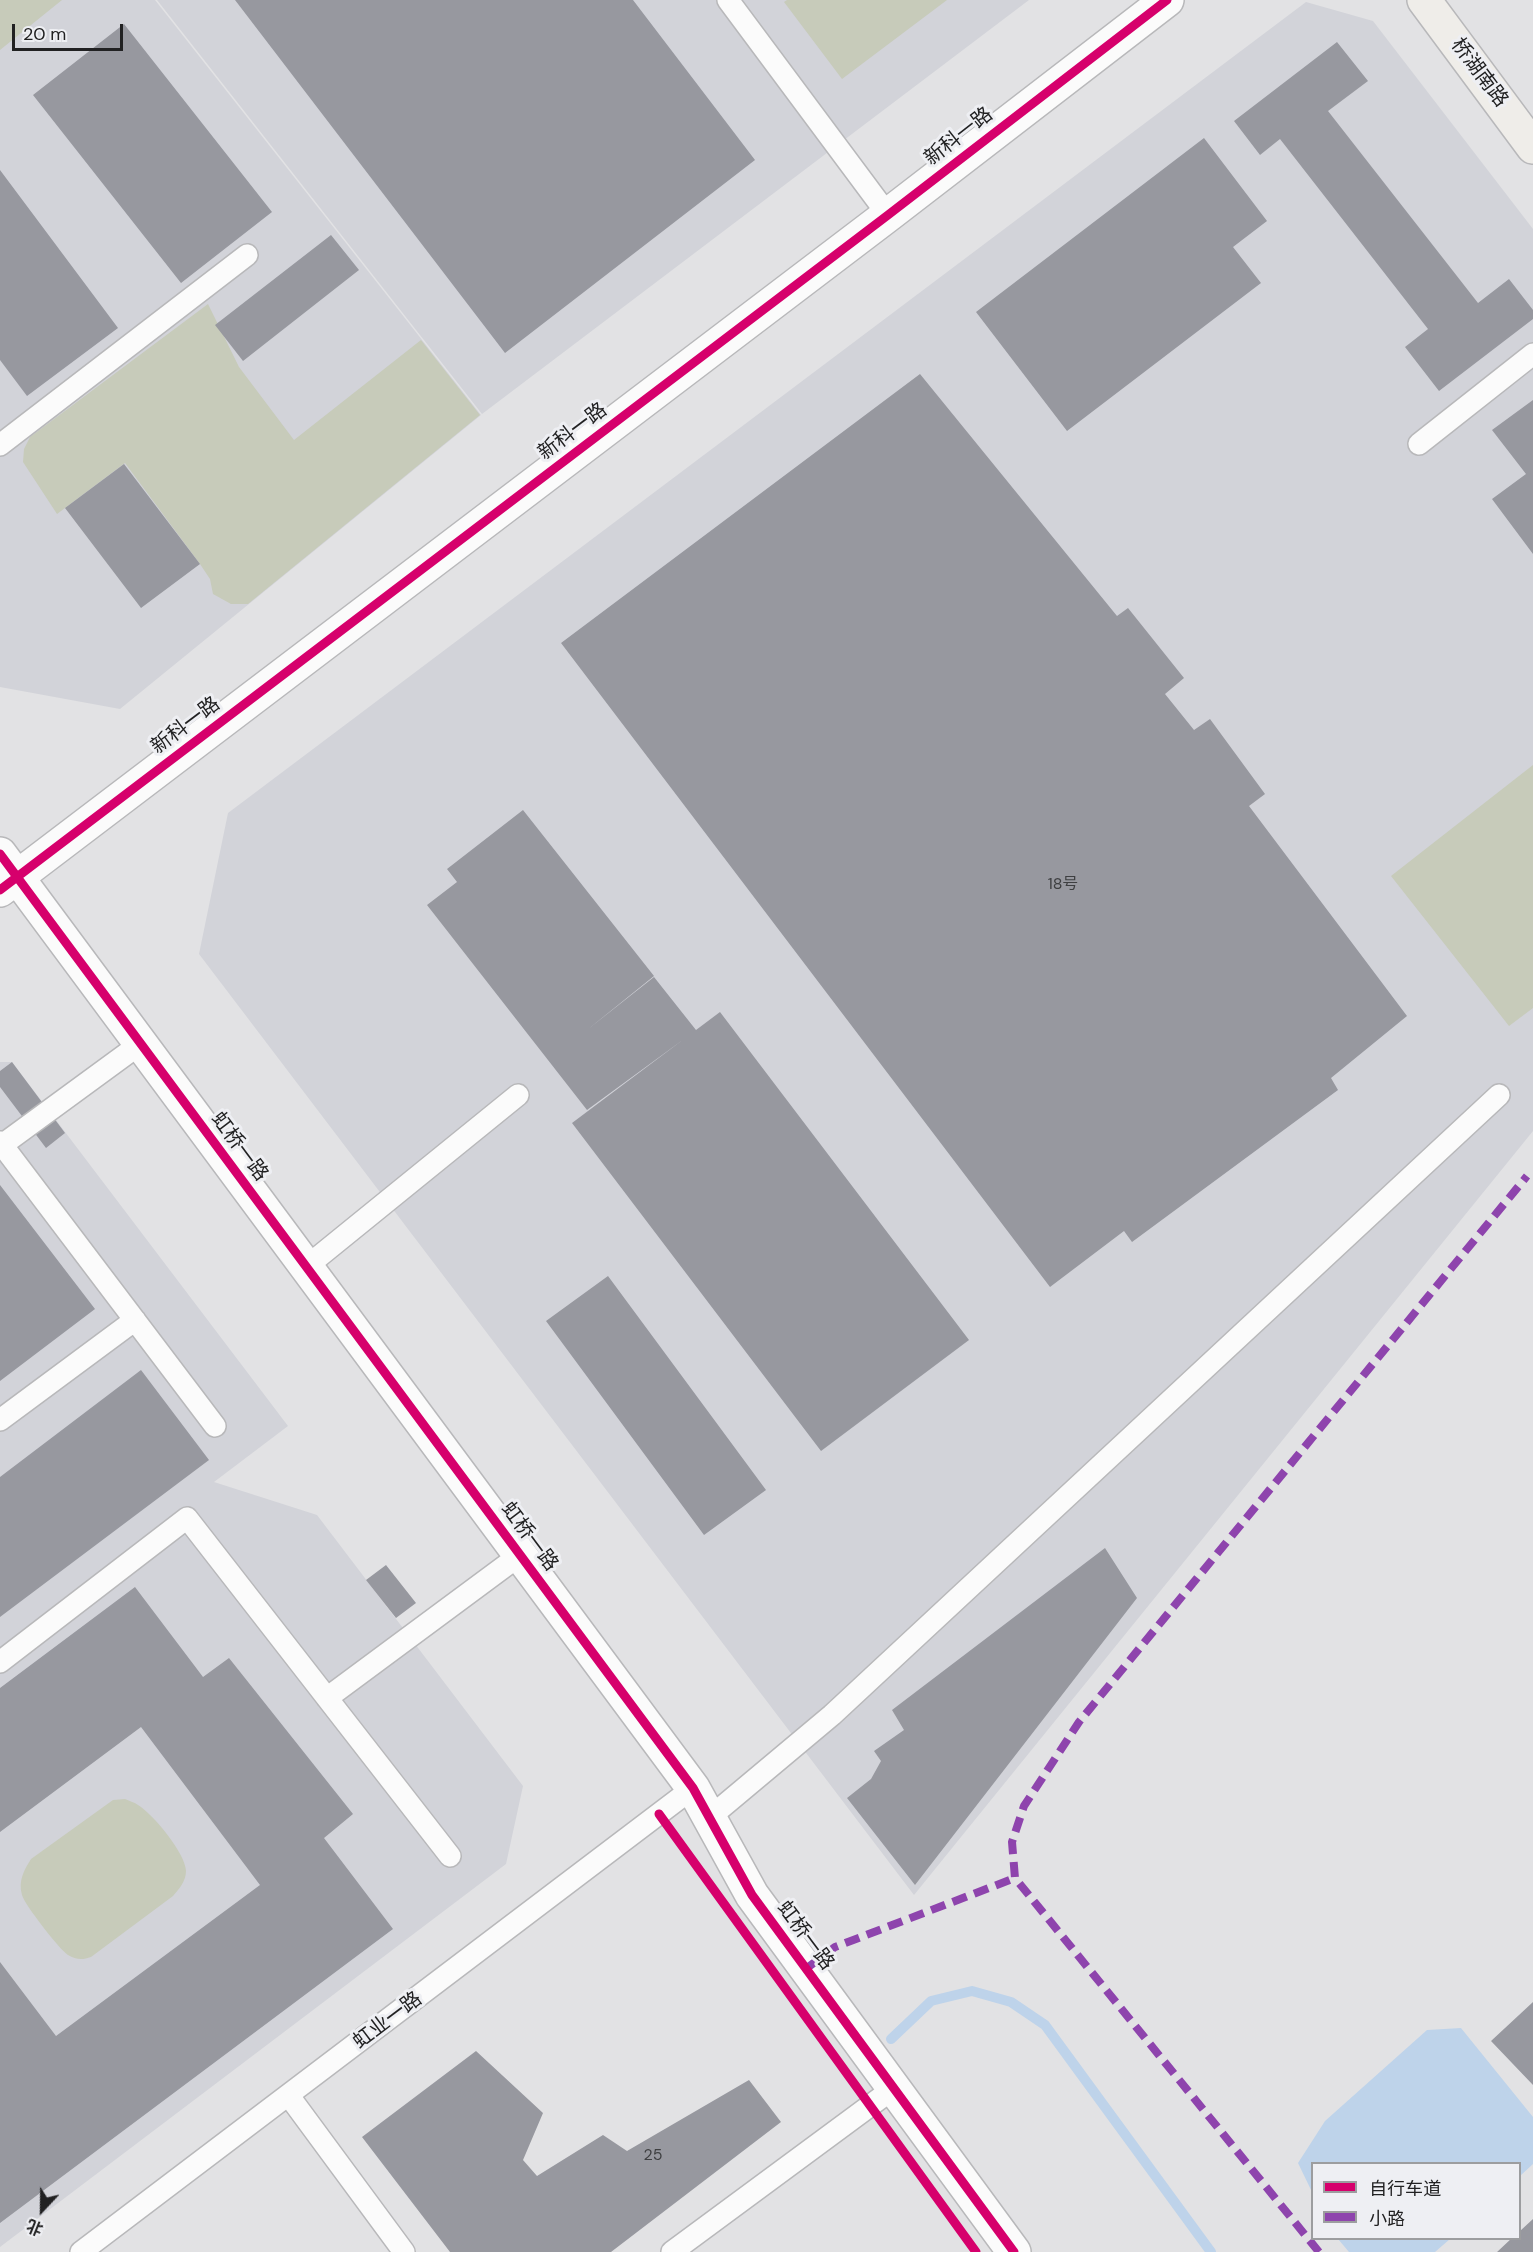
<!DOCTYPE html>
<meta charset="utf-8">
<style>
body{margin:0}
#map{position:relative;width:1533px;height:2252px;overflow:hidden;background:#e2e2e4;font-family:"DM Sans","Noto Sans SC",sans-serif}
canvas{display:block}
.legend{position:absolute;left:1311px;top:2162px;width:210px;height:78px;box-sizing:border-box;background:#eeeff3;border:2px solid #9c9d9f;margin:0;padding:8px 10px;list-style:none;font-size:18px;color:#212122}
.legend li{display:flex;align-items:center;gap:12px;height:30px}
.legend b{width:30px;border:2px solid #9c9d9f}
.north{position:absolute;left:12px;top:2180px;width:60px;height:60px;-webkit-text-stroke:4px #eeeff3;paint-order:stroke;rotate:202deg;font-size:16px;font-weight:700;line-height:24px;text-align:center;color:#212122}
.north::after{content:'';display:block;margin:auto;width:21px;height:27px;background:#212122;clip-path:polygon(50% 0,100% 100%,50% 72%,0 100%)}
.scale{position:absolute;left:12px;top:24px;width:111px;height:27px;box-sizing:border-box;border:3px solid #212122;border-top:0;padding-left:8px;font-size:18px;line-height:21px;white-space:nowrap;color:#212122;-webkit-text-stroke:4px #eeeff3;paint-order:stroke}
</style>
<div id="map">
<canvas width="1533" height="2252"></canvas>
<ul class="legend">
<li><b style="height:8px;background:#d6006c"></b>自行车道</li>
<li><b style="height:8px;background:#8e44ad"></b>小路</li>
</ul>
<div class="north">北</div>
<div class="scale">20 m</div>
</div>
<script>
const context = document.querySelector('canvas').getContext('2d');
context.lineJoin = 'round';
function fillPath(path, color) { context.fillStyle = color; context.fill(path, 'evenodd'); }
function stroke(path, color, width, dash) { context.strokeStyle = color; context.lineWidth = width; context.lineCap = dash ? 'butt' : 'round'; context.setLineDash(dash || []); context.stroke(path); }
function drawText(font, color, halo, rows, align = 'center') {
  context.font = font + ' "DM Sans","Noto Sans SC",sans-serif'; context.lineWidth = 6; context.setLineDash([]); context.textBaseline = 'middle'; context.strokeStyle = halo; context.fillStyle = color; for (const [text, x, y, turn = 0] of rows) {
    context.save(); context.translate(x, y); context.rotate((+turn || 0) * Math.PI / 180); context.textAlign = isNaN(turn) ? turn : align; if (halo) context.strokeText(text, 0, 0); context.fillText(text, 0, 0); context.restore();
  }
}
fillPath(new Path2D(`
 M0 0H155L481 415 120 709 0 687Z
 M157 0H1029L482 414Z
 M1306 2 1373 21 1533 229V1131L914 1895 199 954 228 813Z
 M0 1062H12L288 1426 214 1482 317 1515 523 1786 506 1864 0 2247Z`), '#d2d3d9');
fillPath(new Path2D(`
 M0 0H62L0 50Z
 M787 0H947L842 79 784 2Z
 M208 304 239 367 294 440 421 340 480 415 248 604H231L213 594 210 579 200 564 125 463 57 514 23 462 24 449 30 437Z
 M1533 765V1008L1509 1026 1391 876Z
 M125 1799C129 1801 134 1802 138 1805 153 1814 186 1854 186 1871 186 1881 179 1889 173 1896L91 1957C83 1960 76 1960 68 1955 60 1950 24 1904 22 1895 18 1881 24 1870 31 1859L113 1800Z`), '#c7cbba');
fillPath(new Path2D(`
 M1461 2028 1533 2117V2164L1520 2176V2164H1312V2192L1298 2163 1325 2121 1427 2030Z
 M1338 2239H1450L1435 2252H1349Z`), '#bed3ea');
stroke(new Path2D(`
 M891 2039 931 2001 972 1991 1011 2002 1045 2025 1211 2252`), '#bed3ea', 10);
fillPath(new Path2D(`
 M235 0H633L755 160 505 353Z
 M124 24 272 212 181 283 33 95Z
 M1337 42 1368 81 1328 111 1478 303 1509 279 1533 310V319L1439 391 1405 347 1428 329 1280 139 1260 155 1234 121Z
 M1204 138 1267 221 1233 247 1261 283 1067 431 976 312Z
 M0 170 118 328 27 396 0 360Z
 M331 235 359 270 243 361 215 325Z
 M920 374 1117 616 1128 608 1184 678 1165 694 1194 730 1210 719 1265 794 1249 806 1407 1016 1331 1078 1338 1090 1132 1242 1124 1231 1050 1287 561 643Z
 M1533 400V554L1492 499 1526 474 1492 430Z
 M124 464 200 564 141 608 65 508Z
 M523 810 654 976 587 1030 654 977 696 1030 720 1012 969 1340 821 1451 572 1123 684 1039 587 1110 427 905 457 882 447 869Z
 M12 1062 65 1133 46 1148 0 1087V1071Z
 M0 1185 95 1309 0 1381Z
 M608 1276 766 1490 704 1535 546 1321Z
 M141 1370 209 1460 0 1617V1477Z
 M1105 1548 1137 1598 915 1885 847 1798 871 1779 881 1761 874 1751 904 1730 892 1710Z
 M386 1565 416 1603 396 1618 366 1580Z
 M135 1587 203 1677 229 1658 353 1814 324 1838 393 1929 0 2223V1962L56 2036 260 1885 141 1727 0 1832V1688Z
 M1533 2002V2085L1491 2041Z
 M476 2051 543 2113 523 2160 537 2176 603 2135 627 2151 749 2080 781 2122 611 2252H450L362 2137Z
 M1533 2219V2252H1497L1512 2238H1520V2231Z`), '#97989f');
const service = new Path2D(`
 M728 0 888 215
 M1419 444 1533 354
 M0 445 247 255
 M0 1142 215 1426
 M2 1145 140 1044
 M306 1267 518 1095
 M0 1420 135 1320
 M0 1662 187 1518 450 1856
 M327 1698 520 1555
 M709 1818 832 1715 1499 1095
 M289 2096 404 2252
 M81 2252 693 1788
 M672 2252 894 2088`);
const tertiary = new Path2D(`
 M0 854 693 1788 752 1895 1014 2252
 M0 890 888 215 1167 0`);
const secondary = new Path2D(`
 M1424 0 1533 147`);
stroke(service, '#b8b8ba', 24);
stroke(tertiary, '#b8b8ba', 36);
stroke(secondary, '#b8b8ba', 36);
stroke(service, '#fbfbfb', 21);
stroke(tertiary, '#fbfbfb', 33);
stroke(secondary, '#efede9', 33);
stroke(new Path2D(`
 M807 1968 835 1947 1015 1878
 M1319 2252 1015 1878 1012 1842 1024 1806 1079 1722 1527 1176`), '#8e44ad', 8, [15, 8]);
stroke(new Path2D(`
 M0 854 693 1788 752 1895 1014 2252
 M0 890 888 215 1167 0
 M659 1814 976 2252`), '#d6006c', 9);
drawText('16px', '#3e3f41', null, [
 ["18号",1063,885],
 ["25",653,2156]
]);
drawText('20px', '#212122', '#eeeff3', [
 ["桥湖南路",1479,73,53],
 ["新科一路",959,137,-38],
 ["新科一路",573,432,-37],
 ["新科一路",186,726,-37],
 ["虹桥一路",239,1147,53],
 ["虹桥一路",529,1537,53],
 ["虹桥一路",805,1936,53],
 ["虹业一路",388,2021,-37]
]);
</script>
